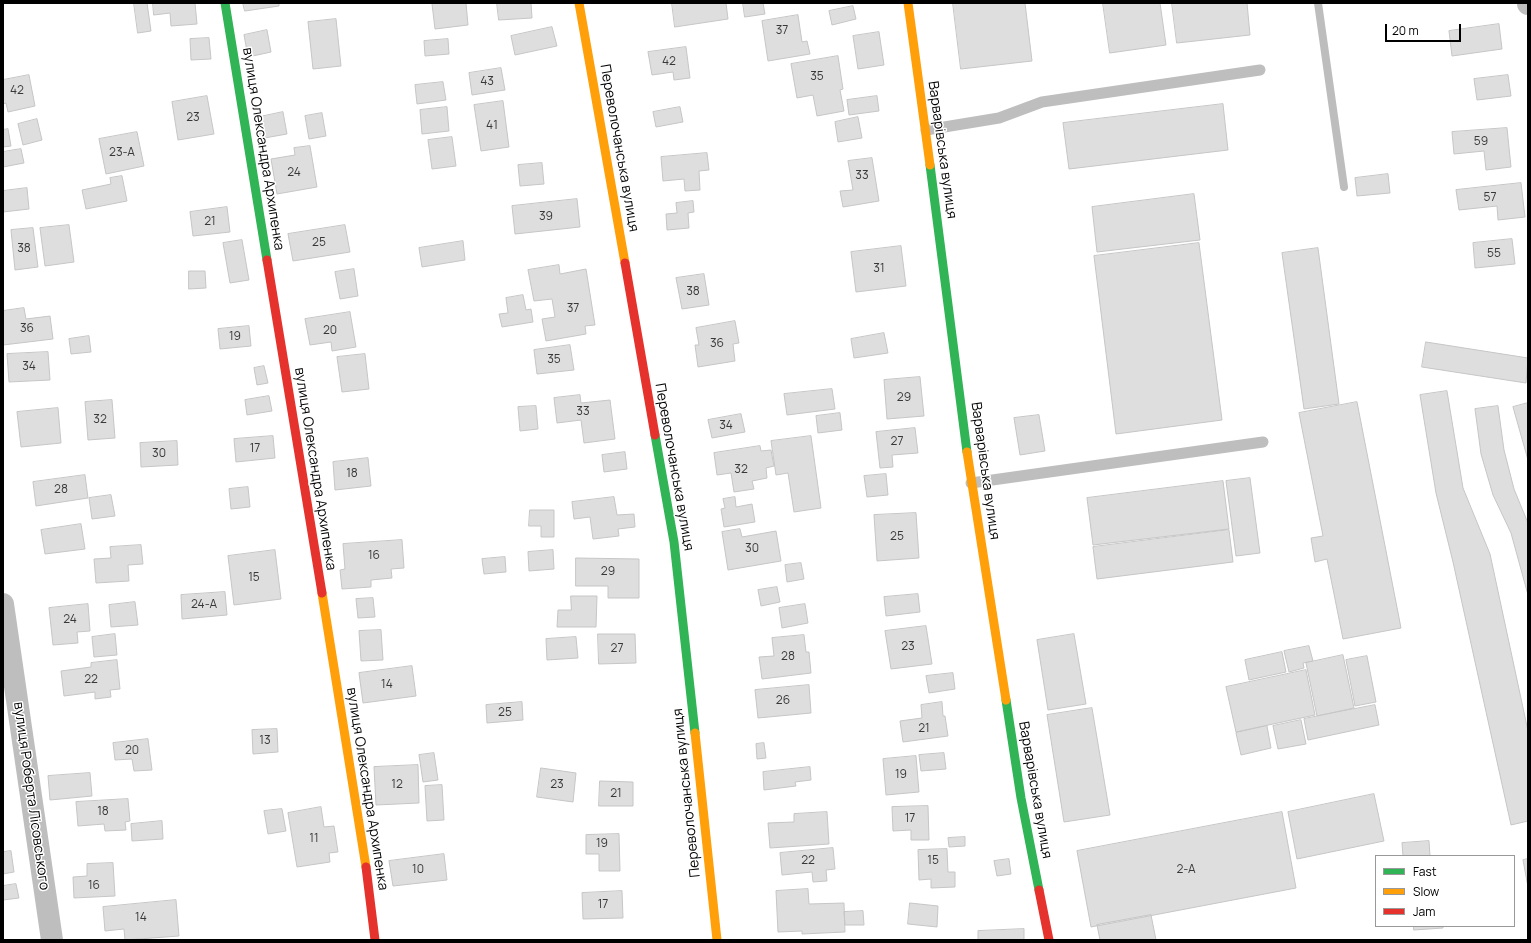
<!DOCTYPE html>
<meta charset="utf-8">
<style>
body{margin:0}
#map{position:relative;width:1531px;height:943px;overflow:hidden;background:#fff;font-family:Manrope,sans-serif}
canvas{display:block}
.frame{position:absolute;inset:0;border:4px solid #000;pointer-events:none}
.legend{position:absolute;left:1375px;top:855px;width:140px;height:72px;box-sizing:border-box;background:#fff;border:1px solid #999;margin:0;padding:5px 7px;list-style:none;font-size:12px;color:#000}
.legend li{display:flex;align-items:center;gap:8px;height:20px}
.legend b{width:20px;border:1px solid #999}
.scale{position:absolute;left:1385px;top:24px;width:76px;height:18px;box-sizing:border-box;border:2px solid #000;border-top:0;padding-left:5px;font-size:12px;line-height:14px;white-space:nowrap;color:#000;-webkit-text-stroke:3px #fff;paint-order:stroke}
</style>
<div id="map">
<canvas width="1531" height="943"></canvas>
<div class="frame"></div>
<ul class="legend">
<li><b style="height:5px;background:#30b455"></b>Fast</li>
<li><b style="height:5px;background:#ff9f0a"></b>Slow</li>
<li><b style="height:5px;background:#e5322d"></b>Jam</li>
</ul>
<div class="scale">20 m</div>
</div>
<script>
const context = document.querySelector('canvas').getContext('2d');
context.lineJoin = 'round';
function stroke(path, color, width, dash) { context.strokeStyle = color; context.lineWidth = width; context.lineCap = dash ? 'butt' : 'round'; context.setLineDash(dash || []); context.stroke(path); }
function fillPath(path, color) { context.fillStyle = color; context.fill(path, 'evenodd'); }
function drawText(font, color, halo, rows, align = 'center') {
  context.font = font + ' Manrope,sans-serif'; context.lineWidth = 3; context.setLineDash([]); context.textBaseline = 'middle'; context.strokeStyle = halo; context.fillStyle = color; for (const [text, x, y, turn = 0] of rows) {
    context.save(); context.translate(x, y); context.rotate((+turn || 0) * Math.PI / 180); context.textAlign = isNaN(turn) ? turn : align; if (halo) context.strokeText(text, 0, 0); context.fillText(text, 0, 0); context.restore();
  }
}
stroke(new Path2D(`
 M1318 3 1344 187`), '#bdbdbd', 8);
const building = new Path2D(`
 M134 3H147L151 31 138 33Z
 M153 3H195L197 24 171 26 170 13 154 15Z
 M243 3H279V6L245 11Z
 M446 3H466L468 25 435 29 432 4Z
 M497 3H531L532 18 499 20Z
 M672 3H726L728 19 675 27Z
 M743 3H763L765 14 745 17Z
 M953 3H1025L1032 61 961 69Z
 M1103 3H1160L1166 45 1110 53Z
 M1172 3H1247L1250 35 1177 43Z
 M853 6 856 19 832 25 829 11Z
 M798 15 802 42 807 41 810 54 768 61 762 21Z
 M336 19 341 66 313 69 308 22Z
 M1499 24 1502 49 1452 56 1449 31Z
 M552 27 557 46 515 55 511 36Z
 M267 30 271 52 248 57 244 35Z
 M879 32 884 65 858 69 853 36Z
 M209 38 211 59 191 60 190 39Z
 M448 39 449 54 425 56 424 41Z
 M686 47 690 78 674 80 673 72 652 75 648 52Z
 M838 56 843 89 840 90 844 111 817 116 813 95 797 98 791 64Z
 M501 68 505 90 472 95 469 73Z
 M29 75 35 106 8 112 6 103 3 104V80Z
 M1508 75 1511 96 1477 100 1474 79Z
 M443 82 446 100 417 104 415 85Z
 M207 96 214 134 178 140 172 102Z
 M877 96 879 111 849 115 847 100Z
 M503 101 509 147 481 151 474 105Z
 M1223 104 1228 150 1069 169 1063 123Z
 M447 107 449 131 422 134 420 110Z
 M680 107 683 122 656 127 653 112Z
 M283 112 287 134 259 139 255 118Z
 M322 113 326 136 309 139 305 116Z
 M858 117 862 138 838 142 835 122Z
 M37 119 42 140 23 145 18 124Z
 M1507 128 1511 167 1486 170 1484 151 1454 154 1452 132Z
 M8 129 11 146 3 147V130Z
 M137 132 144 166 106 174 99 139Z
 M452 137 456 166 432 169 428 140Z
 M310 146 317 187 277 194 271 159 295 155 294 148Z
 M21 149 24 163 3 167V152Z
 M707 153 709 170 699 171 700 190 685 191 684 179 663 181 661 157Z
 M872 158 879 201 843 207 840 191 853 190 848 161Z
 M542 163 544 184 520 186 518 165Z
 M1388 174 1390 193 1357 196 1355 178Z
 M122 176 127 201 86 209 82 190 111 184 110 178Z
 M1521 183 1525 217 1498 220 1497 206 1459 210 1456 190Z
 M27 188 29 209 3 212V191Z
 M1194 194 1200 240 1097 252 1092 207Z
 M577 199 580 227 515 234 512 206Z
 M693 201 694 212 688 213 689 228 667 230 666 214 677 213 676 203Z
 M227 207 230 232 193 236 190 212Z
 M69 225 74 262 45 266 40 228Z
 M345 225 350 252 293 261 288 234Z
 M33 228 38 267 15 270 11 230Z
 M1512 239 1515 264 1475 268 1473 243Z
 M242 240 249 280 230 283 223 243Z
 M463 241 465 260 422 267 419 248Z
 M1199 243 1222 420 1116 434 1094 256Z
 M901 246 906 286 856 292 851 252Z
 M1318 248 1339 404 1304 409 1282 253Z
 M559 265 560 274 586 269 595 325 585 326 586 334 546 341 542 319 555 317 552 299 534 301 528 270Z
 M354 269 358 296 340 299 335 272Z
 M189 271H205L206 288 189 289Z
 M704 274 709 305 682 309 676 278Z
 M523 295 526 310 531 309 533 322 502 327 499 314 508 313 506 298Z
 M24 308 26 319 50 316 53 339 3 345V311Z
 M350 312 356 347 332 351 331 342 310 345 305 319Z
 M735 321 739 343 733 344 735 361 698 367 695 345H699L696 328Z
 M249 326 251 346 220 349 218 329Z
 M884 333 888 353 854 358 851 339Z
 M89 336 91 352 71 354 69 339Z
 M1426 342 1528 358 1526 383 1422 367Z
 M570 345 574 370 537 374 534 350Z
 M48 352 50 380 9 382 7 354Z
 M365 354 369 389 342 392 337 357Z
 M264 366 268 383 257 385 254 368Z
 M920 377 924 416 887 419 884 380Z
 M832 389 835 409 787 415 784 394Z
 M1447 391 1463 488 1490 554 1528 731V821L1511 825 1453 562 1436 493 1420 395Z
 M580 395 581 403 610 400 615 439 584 443 581 420 557 423 554 398Z
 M269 396 272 411 247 415 245 400Z
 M112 400 115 438 88 440 85 402Z
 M1357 402 1401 628 1343 639 1327 559 1315 562 1311 538 1323 536 1299 413Z
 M1528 403V460L1513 407Z
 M536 406 538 429 520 431 518 407Z
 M1498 406 1504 450 1514 489 1528 523V595L1511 533 1493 495 1481 454 1475 409Z
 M58 408 61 443 21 447 17 412Z
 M840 413 842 430 818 433 816 416Z
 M741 414 745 432 712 438 708 420Z
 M1039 415 1045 451 1020 455 1014 418Z
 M915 428 918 453 892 455 893 467 880 468 876 432Z
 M273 436 275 458 236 462 234 439Z
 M811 436 821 508 794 512 788 473 776 475 771 441Z
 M177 441 178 465 141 467 140 443Z
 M760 446 761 451 771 450 774 466 766 468 767 478 752 481 754 489 734 492 731 473 717 475 714 453Z
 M625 452 627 469 604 472 602 455Z
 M368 458 371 486 335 490 333 462Z
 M886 474 888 495 867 497 864 476Z
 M85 475 88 498 36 506 33 482Z
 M1250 478 1260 553 1236 556 1226 481Z
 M1223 481 1229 529 1093 545 1087 498Z
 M248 487 250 507 231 509 229 489Z
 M111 495 115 516 92 519 89 498Z
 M614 497 617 515 634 514 635 527 618 529 619 536 593 539 590 517 574 519 572 502Z
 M735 497 736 507 752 504 755 522 724 527 721 509 725 508 723 499Z
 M530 510H554V537H541V526H529Z
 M916 513 919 558 877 561 874 515Z
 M81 524 85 549 45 554 41 530Z
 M740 529 742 537 776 531 781 561 728 570 722 532Z
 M1229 530 1233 562 1097 579 1093 547Z
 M402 540 404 568 391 569 392 578 371 580V587L342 589 340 570 345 569 343 544Z
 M141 545 143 564 128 565 129 581 96 583 94 559 111 558 110 547Z
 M275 550 281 599 234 605 228 556Z
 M553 550 554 569 529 571 528 552Z
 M505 557 506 572 484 574 482 559Z
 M576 558 639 559V598H608V586H576Z
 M801 563 804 579 787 582 785 565Z
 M777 587 780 602 761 606 758 590Z
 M225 592 227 615 182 619 181 595Z
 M918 594 920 612 886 616 884 597Z
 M571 596H597L596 627H557L558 610H571Z
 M373 598 375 617 358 618 356 599Z
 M135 602 138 625 111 627 109 605Z
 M88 604 90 631 77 632 78 643 53 645 49 608Z
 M805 604 808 623 782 628 779 608Z
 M926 626 932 664 891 669 885 631Z
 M381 630 383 660 361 661 359 631Z
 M115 634 117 655 94 657 92 637Z
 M598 634H635L636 663 599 664Z
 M1074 634 1086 704 1048 710 1037 640Z
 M804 635 806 652H809L811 673 762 679 759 657 774 656 772 638Z
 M576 637 578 658 547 660 546 639Z
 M1309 646 1313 661 1303 663 1304 668 1289 672 1284 651Z
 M1282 652 1286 672 1249 680 1245 660Z
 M1343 655 1354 708 1317 716 1306 663Z
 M1367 656 1376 702 1355 706 1346 660Z
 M117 660 120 689 110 690 111 697 95 699V692L64 696 61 671 91 667V663Z
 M412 666 416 696 363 703 359 673Z
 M1306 670 1315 715 1236 732 1226 687Z
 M953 673 955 689 929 693 926 676Z
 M809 685 811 713 758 718 755 690Z
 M522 702 523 720 487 723 486 705Z
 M942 702 943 716H945L948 736 903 742 900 721 922 718 921 705Z
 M1375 705 1379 725 1308 740 1304 719Z
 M1092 708 1110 815 1064 822 1047 715Z
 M1301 720 1306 744 1278 749 1273 726Z
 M1267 726 1271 748 1241 755 1236 733Z
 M277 729 278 752 253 754 252 730Z
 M148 739 152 770 134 771 132 759 115 760 113 743Z
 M764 743 766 758 757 759 756 744Z
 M434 753 438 780 423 782 419 755Z
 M944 753 946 769 921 771 919 755Z
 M916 756 919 792 886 795 883 759Z
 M418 765 419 803 376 805 374 767Z
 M810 767 811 780 795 782 796 786 764 790 763 772Z
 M541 768 576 773 573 802 537 797Z
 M90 773 92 796 50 800 48 776Z
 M600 781 633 782V806H599Z
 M442 785 444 820 427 821 425 786Z
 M1374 794 1384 841 1297 859 1288 812Z
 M128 799 130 821 125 822 126 830 105 831 104 824 78 826 76 802Z
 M928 806 929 840H911V830L893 831 892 807Z
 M321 807 324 827 334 826 338 852 329 853 330 862 297 867 288 813Z
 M282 809 286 831 268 834 264 811Z
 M827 812 829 844 770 848 768 823 794 822V814Z
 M1282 812 1296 888 1091 927 1077 851Z
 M162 821 163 839 132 841 131 824Z
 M619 834 620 871H599V854H586V835Z
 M965 837V846L949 847 948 838Z
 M1429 841 1430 856H1403L1402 843Z
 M833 848 835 869 826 870 827 881 813 882 812 872 782 875 780 853Z
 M947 849 948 872H955V887L931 888V879L919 880 918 850Z
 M11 851 14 872 3 874V852Z
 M444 854 447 880 393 886 389 861Z
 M1009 859 1011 874 997 876 994 861Z
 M1528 859V887L1523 860Z
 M113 863 115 896 74 898 73 877 87 876V864Z
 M16 884 19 898 3 900V886Z
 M808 889 809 904 844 903 845 932 802 934V931L778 932 776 891Z
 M622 891 623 918 583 919 582 893Z
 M176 900 179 936 125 940 124 929 105 931 103 907Z
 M910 903 938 906 937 927 908 924Z
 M863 911 864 925H845L844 912Z
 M1151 915 1156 940H1100L1097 925Z
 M1414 926H1443V928L1414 930Z
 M1024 929V940H978V931Z`);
fillPath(building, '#dedede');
stroke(building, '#c6c6c6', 1);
stroke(new Path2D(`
 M926 130 999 118 1042 102 1260 70
 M971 483 1263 442`), '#bebebe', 11);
stroke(new Path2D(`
 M1528 3V4
 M3 604 52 940`), '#bebebe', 22);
stroke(new Path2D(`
 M225 3 267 260
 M930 165 967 452
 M655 435 674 542 695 733
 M1006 700 1021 798 1039 890`), '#30b455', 9);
stroke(new Path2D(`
 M579 3 625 263
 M908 3 930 165
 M967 452 1006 700
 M322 593 366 867
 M695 733 717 940`), '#ff9f0a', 9);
stroke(new Path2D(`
 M267 260 322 593
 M625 263 655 435
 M366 867 375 940
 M1039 890 1049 940`), '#e5322d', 9);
drawText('12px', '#383838', null, [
 ["37",782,31],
 ["42",669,62],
 ["35",817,77],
 ["43",487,82],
 ["42",17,91],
 ["23",193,118],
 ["41",492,126],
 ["59",1481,142],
 ["23-А",122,153],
 ["24",294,173],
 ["33",862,176],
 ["57",1490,198],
 ["39",546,217],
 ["21",210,222],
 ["25",319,243],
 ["38",24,249],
 ["55",1494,254],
 ["31",879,269],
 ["38",693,292],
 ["37",573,309],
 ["36",27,329],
 ["20",330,331],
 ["19",235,337],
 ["36",717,344],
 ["35",554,360],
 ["34",29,367],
 ["29",904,398],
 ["33",583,412],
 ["32",100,420],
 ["34",726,426],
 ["27",897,442],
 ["17",255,449],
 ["30",159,454],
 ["32",741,470],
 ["18",352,474],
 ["28",61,490],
 ["25",897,537],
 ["30",752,549],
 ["16",374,556],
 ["29",608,572],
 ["15",254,578],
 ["24-А",204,605],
 ["24",70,620],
 ["23",908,647],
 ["27",617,649],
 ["28",788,657],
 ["22",91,680],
 ["14",387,685],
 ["26",783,701],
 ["25",505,713],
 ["21",924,729],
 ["13",265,741],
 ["20",132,751],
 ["19",901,775],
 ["12",397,785],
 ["23",557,785],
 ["21",616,794],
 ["18",103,812],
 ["17",910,819],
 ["11",314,839],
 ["19",602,844],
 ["22",808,861],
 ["15",933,861],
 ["10",418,870],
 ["2-А",1186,870],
 ["16",94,886],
 ["17",603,905],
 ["14",141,918]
]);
drawText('14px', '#000', '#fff', [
 ["Переволочанська вулиця",619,148,80],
 ["вулиця Олександра Архипенка",263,149,81],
 ["Варварівська вулиця",942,150,82],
 ["Переволочанська вулиця",674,467,80],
 ["вулиця Олександра Архипенка",315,469,81],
 ["Варварівська вулиця",985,471,82],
 ["вулиця Олександра Архипенка",367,789,81],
 ["Варварівська вулиця",1035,790,80],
 ["Переволочанська вулиця",687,793,-96],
 ["вулиця Роберта Лісовського",31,796,82]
]);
</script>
